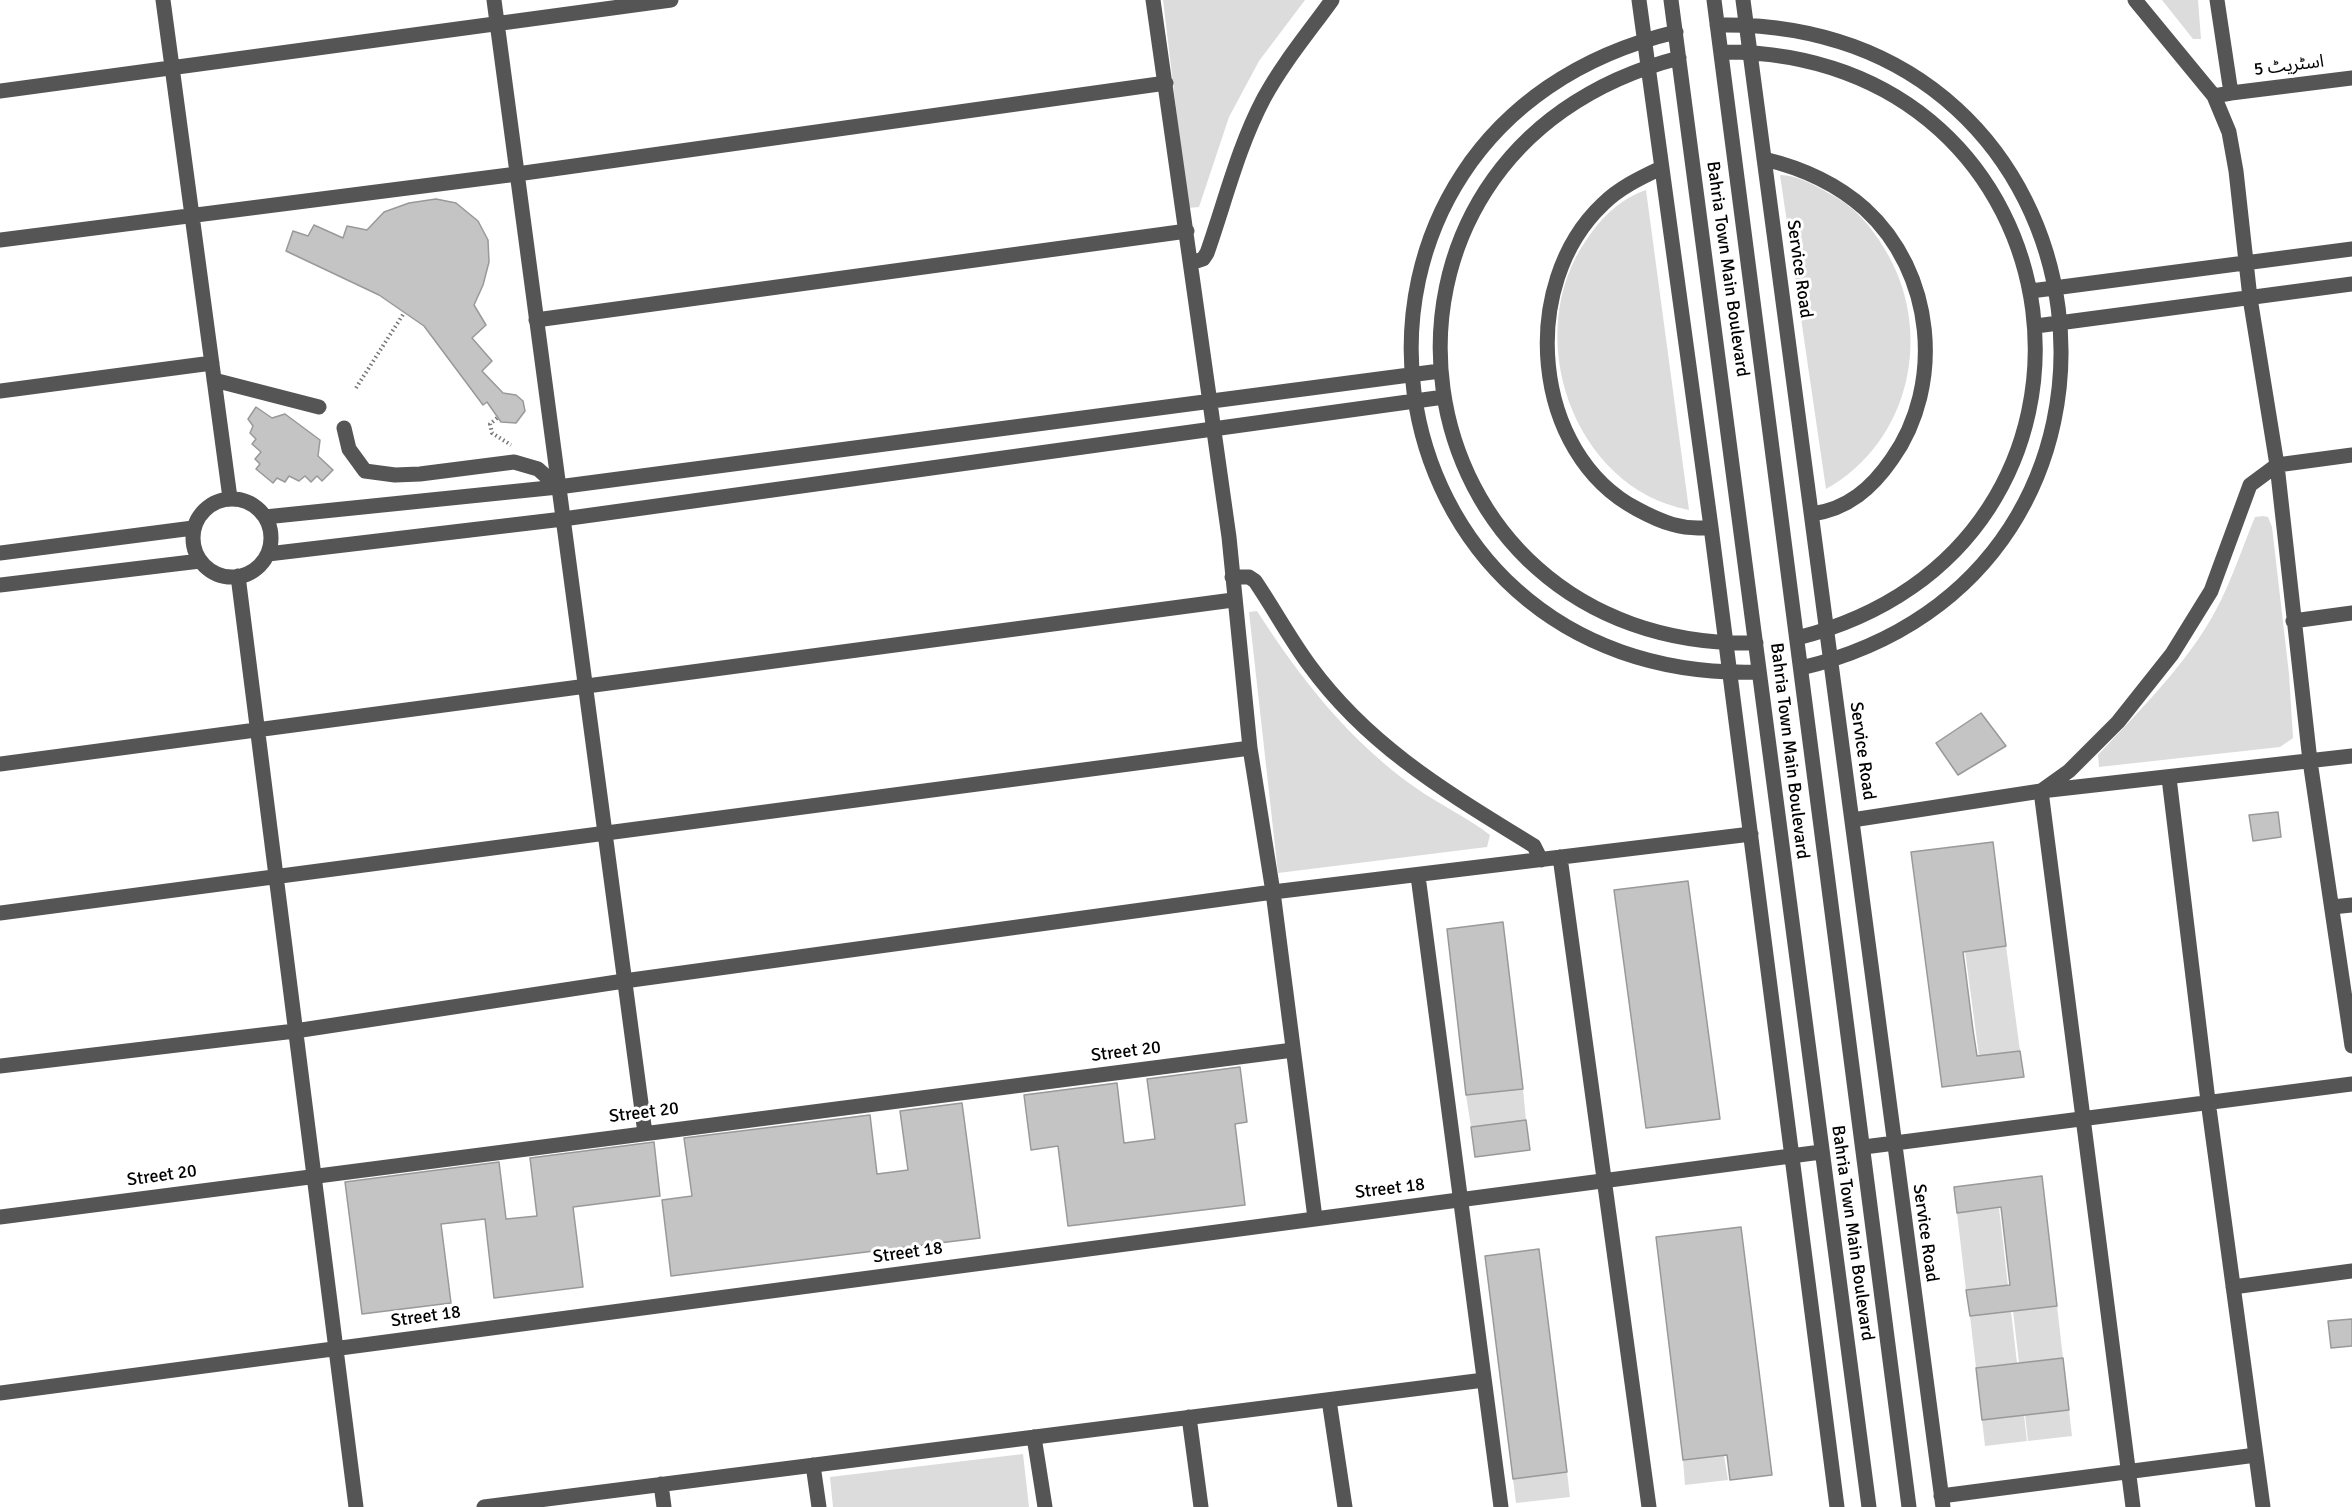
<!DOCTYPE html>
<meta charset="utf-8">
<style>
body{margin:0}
canvas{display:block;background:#fff}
</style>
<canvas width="2352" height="1507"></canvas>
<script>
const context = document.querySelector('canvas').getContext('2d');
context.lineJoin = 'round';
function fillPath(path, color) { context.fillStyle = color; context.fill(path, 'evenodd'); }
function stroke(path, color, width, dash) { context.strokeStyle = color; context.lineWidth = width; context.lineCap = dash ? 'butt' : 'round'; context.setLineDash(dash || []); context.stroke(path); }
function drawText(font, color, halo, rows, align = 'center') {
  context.font = font + ' Signika,"Noto Sans Arabic",sans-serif'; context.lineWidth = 6; context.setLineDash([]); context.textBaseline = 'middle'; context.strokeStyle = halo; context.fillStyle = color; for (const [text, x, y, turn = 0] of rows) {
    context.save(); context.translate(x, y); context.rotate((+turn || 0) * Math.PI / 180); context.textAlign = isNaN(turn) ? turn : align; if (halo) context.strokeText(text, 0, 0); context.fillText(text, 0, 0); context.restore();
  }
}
fillPath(new Path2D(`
 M1163 0H1305L1259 61 1229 117 1199 207 1188 208Z
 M2162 0H2198L2201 39H2193Z
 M1780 175C1798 175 1814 185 1830 194 1854 206 1871 226 1884 248 1935 330 1911 442 1826 489Z
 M1646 190 1689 510C1572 488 1520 333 1587 239 1602 217 1620 199 1646 190Z
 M2263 516 2268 517 2272 527 2289 674 2293 738 2280 747 2099 767 2098 755C2139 711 2187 664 2216 610 2232 580 2242 548 2255 517Z
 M1257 611C1300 678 1350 742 1416 788 1440 805 1467 817 1490 835L1487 847 1278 873 1249 612Z
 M2006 946 2020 1051 1979 1056 1965 951Z
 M1523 1089 1526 1120 1471 1127 1466 1095Z
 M1999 1208 2008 1286 1966 1290 1957 1213Z
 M2057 1306 2063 1358 2019 1363 2013 1311Z
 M2011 1311 2017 1363 1976 1368 1970 1316Z
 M2069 1410 2072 1436 2028 1441 2025 1415Z
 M2024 1415 2027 1441 1985 1446 1982 1420Z
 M1023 1454 1029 1507H833L830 1477Z
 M1724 1455 1728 1480 1685 1485 1683 1460Z
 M1567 1472 1570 1497 1516 1503 1513 1479Z`), '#dcdcdc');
const building = new Path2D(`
 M436 199 456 203 478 221 488 240 489 262 483 285 474 305 486 325 472 338 492 361 482 371 503 393 516 395 523 401 525 411 516 423 501 422 487 402 483 405 424 326 379 295 286 251 293 231 308 236 314 225 343 238 347 226 367 230 384 212 409 203Z
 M256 407 272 418 285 414 320 440 318 456 333 470 322 481 317 476 311 482 305 476 299 481 289 476 285 482 277 478 273 483 256 469 260 464 255 459 261 452 252 444 256 439 250 433 253 426 248 419Z
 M1981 713 2006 746 1958 775 1936 743Z
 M2278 812 2281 837 2253 841 2249 815Z
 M1993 842 2006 946 1963 952 1973 1030 1977 1056 2020 1051 2024 1077 1942 1087 1911 852Z
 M1688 881 1720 1119 1646 1128 1614 890Z
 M1503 922 1523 1089 1466 1095 1447 929Z
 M1240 1067 1247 1122 1235 1124 1245 1205 1068 1226 1058 1146 1031 1150 1024 1095 1117 1083 1124 1143 1155 1139 1147 1079Z
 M962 1103 980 1238 671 1276 662 1200 692 1196 684 1138 870 1115 877 1174 908 1170 900 1111Z
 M1526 1120 1530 1150 1475 1157 1471 1127Z
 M654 1142 660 1196 573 1207 583 1287 494 1298 485 1219 441 1224 451 1303 362 1314 345 1182 499 1162 506 1219 537 1216 530 1158Z
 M2042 1176 2057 1306 1970 1316 1966 1290 2010 1285 2001 1207 1957 1213 1954 1187Z
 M1741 1227 1772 1475 1730 1480 1727 1455 1683 1460 1656 1237Z
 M1539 1249 1567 1472 1513 1479 1485 1256Z
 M2352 1319V1346L2331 1348 2328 1321Z
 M2063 1358 2069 1410 1982 1420 1976 1368Z`);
fillPath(building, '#c4c4c4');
stroke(building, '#999', 1.5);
stroke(new Path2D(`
 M356 388 404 313
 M497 418 490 424 492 433 511 445`), '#777', 4, [1.5, 3]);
stroke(new Path2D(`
 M163 0 230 498
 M494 0 645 1133
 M1153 0 1229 537 1250 748 1273 892 1315 1218
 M1639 0 1711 527 1837 1507
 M1671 0 1869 1507
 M1714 0 1909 1507
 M1743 0 1943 1507
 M2135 0 2214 96
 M2217 0 2231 93 2214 96 2229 132 2236 171 2250 298 2277 465 2310 761 2352 1046
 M1717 25C2123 16 2193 576 1801 668
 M1676 32C1276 127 1350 684 1758 672
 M1721 52C2092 49 2156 548 1797 638
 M1679 58C1316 152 1387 651 1756 643
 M0 91 671 0
 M2231 93 2352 78
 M1764 159C1802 168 1836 183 1865 209 1934 272 1945 384 1892 459 1872 488 1848 509 1812 514
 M1661 168C1640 178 1619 188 1603 204 1518 284 1531 453 1637 509 1661 522 1683 531 1711 527
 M0 240 517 174 1166 83
 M1191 263 1203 259 1207 253C1225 202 1238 147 1264 98 1283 63 1309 32 1332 0
 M2031 291 2352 249
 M536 320 1187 231
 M2036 326 2352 284
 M214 380 319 407
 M0 391 212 363
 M344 428 349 449 365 471 395 475 420 474 514 462 538 469 558 487
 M193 538a39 39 0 1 1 78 0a39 39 0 1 1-78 0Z
 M265 517 558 487 1440 371
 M0 553 193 528
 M268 554 563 519 1444 397
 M238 576 356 1507
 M1232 577H1249L1255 581C1274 609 1290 639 1310 666 1370 748 1450 794 1534 846L1541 860
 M0 585 200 561
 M2293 621 2352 613
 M0 764 1233 600
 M2169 778 2208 1101 2263 1507
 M1852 820 2041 791 2352 756
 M1560 857 1649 1507
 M1418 876 1501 1507
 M2332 907 2352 905
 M0 913 1250 748
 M0 1066 295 1031 624 981 1273 892 1751 834
 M1864 1147 2352 1084
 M0 1217 1293 1050
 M2233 1287 2352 1271
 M0 1393 1821 1152
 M1329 1400 1345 1507
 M1189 1417 1201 1507
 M1034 1437 1045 1507
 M813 1465 819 1507
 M661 1484 664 1507
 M1941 1496 2256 1455
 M484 1507 1484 1380
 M2133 1507 2041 791 2069 771 2118 722 2172 654 2211 591 2250 485 2277 465 2352 455`), '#555', 15);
drawText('18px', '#000', '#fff', [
 ["اسٹریٹ 5",2289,66,-7],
 ["Bahria Town Main Boulevard",1727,269,82],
 ["Service Road",1799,269,82],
 ["Bahria Town Main Boulevard",1789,751,83],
 ["Service Road",1862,751,82],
 ["Street 20",1126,1052,-7],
 ["Street 20",644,1113,-7],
 ["Street 20",162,1176,-8],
 ["Street 18",1390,1189,-7],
 ["Bahria Town Main Boulevard",1852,1233,82],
 ["Service Road",1925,1233,82],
 ["Street 18",908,1253,-8],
 ["Street 18",426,1317,-8]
]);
</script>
